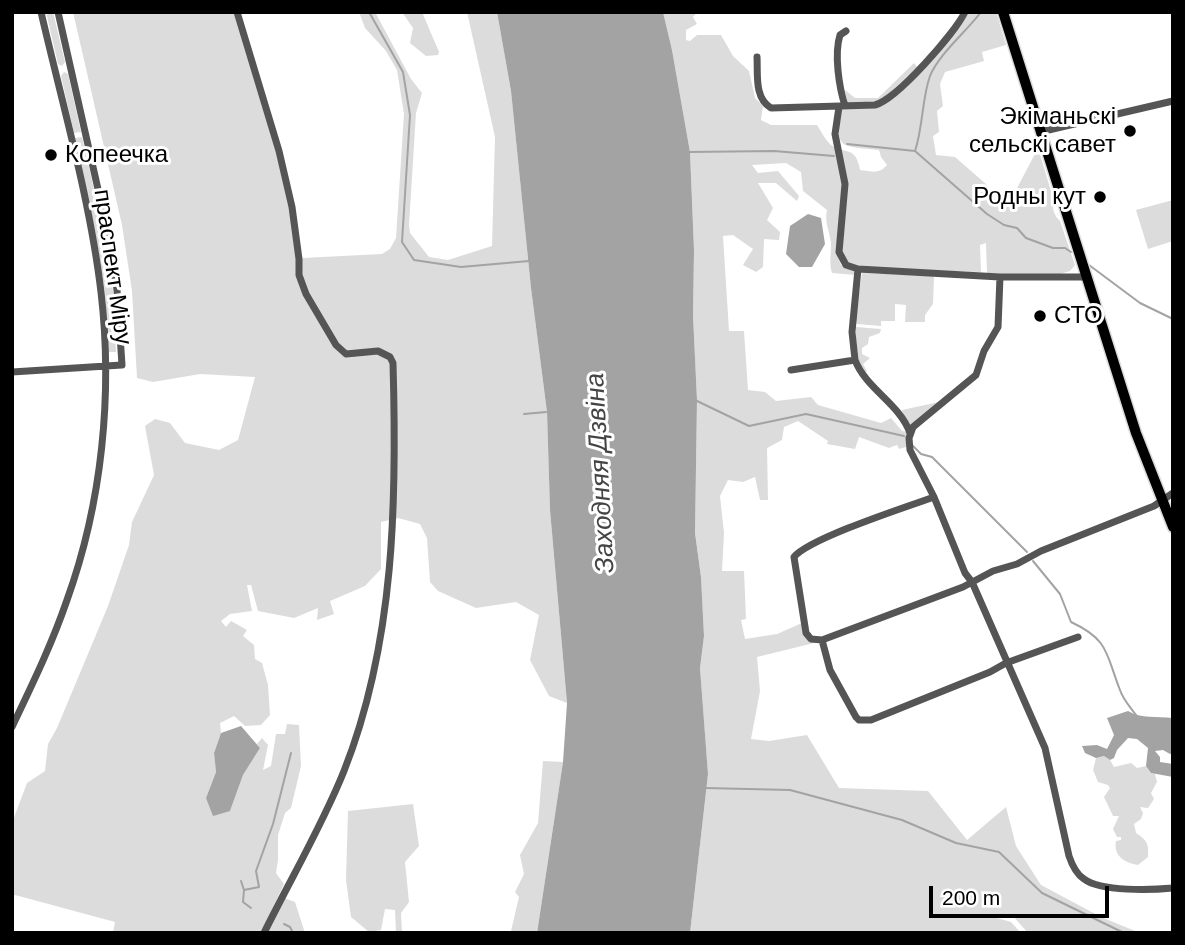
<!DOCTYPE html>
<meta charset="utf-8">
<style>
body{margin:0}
#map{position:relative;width:1185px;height:945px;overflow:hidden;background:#fff;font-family:Helvetica,sans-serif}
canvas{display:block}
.frame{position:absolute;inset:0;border:14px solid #000;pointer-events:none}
.scale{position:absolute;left:929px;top:886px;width:180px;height:32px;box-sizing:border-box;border:4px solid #000;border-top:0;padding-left:9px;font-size:21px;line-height:24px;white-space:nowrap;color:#000;-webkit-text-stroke:5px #fff;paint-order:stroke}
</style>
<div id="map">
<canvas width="1185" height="945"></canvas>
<div class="frame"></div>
<div class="scale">200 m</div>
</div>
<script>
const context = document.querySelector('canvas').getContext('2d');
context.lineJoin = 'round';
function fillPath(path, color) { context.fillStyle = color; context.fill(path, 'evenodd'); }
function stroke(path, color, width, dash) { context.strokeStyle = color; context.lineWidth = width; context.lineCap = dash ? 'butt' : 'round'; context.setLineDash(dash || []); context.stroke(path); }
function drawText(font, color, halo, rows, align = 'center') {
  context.font = font + ' Helvetica,sans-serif'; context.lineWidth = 6; context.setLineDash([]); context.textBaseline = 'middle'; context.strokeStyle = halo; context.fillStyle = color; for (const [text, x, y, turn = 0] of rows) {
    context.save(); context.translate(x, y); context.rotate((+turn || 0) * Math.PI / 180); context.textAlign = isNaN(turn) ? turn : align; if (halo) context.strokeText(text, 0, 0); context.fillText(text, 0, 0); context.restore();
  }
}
fillPath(new Path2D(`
 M46 12H53L65 62 62 66 58 64Z
 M73 12H239L262 90 302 258 382 254 390 249 396 238 404 114 397 70 386 51 365 28 359 12H375L411 79 422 93 416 113 409 225 410 233 429 257 448 260 492 246 495 137 467 12H497L511 91 531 288 547 412 550 510 567 703 549 696 530 660 539 615 516 602 476 608 438 591 430 582 427 538 420 524 398 518 381 522V569L365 586 330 601 334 614 317 620 318 608 294 618 258 611 251 585H247L252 611 230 614 221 621 226 627 231 621 247 630 243 636 254 645 255 659 262 663 268 685 270 715 261 725 245 726 234 716 220 723 221 733 214 753 216 772 206 798 230 811 243 775 260 748 257 744 262 738 268 745 263 770 271 766 276 734H285L287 724 299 725 301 766 291 808 285 813 278 835V860L276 873 284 884 261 933H113L115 922 15 895 12 897V823L27 783 45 771 48 744 57 728 108 606 129 545 132 522 154 475 145 426 155 419 170 423 185 443 219 450 238 440 255 377 200 374 153 382 137 378 132 291 122 225Z
 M402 12H422L439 52 438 55 426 56 410 43 413 28Z
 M663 12H697L693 17 697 24 686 30V40L690 41 697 35H721L733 56 749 71 755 98 763 106 761 120 771 125H817C821 131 826 141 831 145 847 155 856 146 860 170 872 171 878 175 887 165L881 157 879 150C842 146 833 150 842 109L888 102 967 12H996L1006 45 982 52 984 61 945 72 940 84 943 106 937 111 939 132 933 136 936 155 955 157 986 184 992 199 1015 192 1038 148 1054 201C1051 209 1055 216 1060 221L1075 265 1070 271 1060 274H990L987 273 986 243 980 245 981 272 859 268 838 257 841 265 855 272 856 275 832 273C829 263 831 255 831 244 830 231 824 223 827 210L803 191 801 172 786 163 752 165 758 173 778 171 799 196 797 201 776 183H758L773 208 767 220 780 232 779 240 764 239 763 267 756 272 743 265 753 249 733 235 723 236 729 331H744L748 390 765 392 776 401 811 397 818 405 881 423 891 418 902 431 907 432 902 410 939 402 918 420 906 447 899 449 897 445 889 448 859 437 855 449 827 444 828 441 798 421 784 427 782 440 767 448 768 500H760L755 477 743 482 728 480 720 496 724 533 722 571H744L746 619 741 620 745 639 777 634 802 623 809 640 814 643 757 657 760 691 751 739 769 741 807 735 839 788 928 791 967 840 1006 807 1016 846 1041 885 1101 917 1140 933H1028L1012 915 983 914 1011 922 1021 933H690L708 774 700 668 704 636 701 577 695 533 697 400 693 315 694 250 690 152 672 50Z
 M914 63 917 67 880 102 850 104 847 102 845 90 855 98H878Z
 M64 72 68 74 81 132 74 133 61 76Z
 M82 137 103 229 113 291 116 352H109L105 292 95 230 75 138Z
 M1173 200V241L1148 249 1136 210Z
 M862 273 934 276 933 304 925 315V322H905L906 305 895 304V321H881V326L857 324 855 319Z
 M856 327 881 329 880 333 869 337 868 344 862 348V354L870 358 863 364 867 371 864 375 856 358Z
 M1104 756 1110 760 1114 767 1131 763 1137 768 1146 766 1151 773 1155 774 1157 782 1151 793 1154 799 1148 808 1140 807 1143 813 1141 819 1134 824 1136 833C1147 840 1149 844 1148 857L1138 865C1125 863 1113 856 1116 841L1121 840V837H1117L1113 829 1119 816H1113L1104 797 1110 788 1108 785 1098 782 1093 770 1096 758Z
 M543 761 563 762 537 933H505L511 931 519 897 515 892 524 874 520 855 538 823Z
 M413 804 419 846 405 862 409 902 401 913 402 933H396L395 910 385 909 381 930 369 932 351 917 346 880 348 811Z
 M284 898 295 902 305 933H266Z`), '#dcdcdc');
fillPath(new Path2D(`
 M497 12H663L672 50 690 152 694 250 693 315 697 400 695 533 701 577 704 636 700 668 708 774 690 933H537L563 762 567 703 550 510 547 412 531 288 511 91Z
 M808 214 821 218 825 244 812 267H799L786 254 790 226Z
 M1128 711C1141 719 1157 716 1173 718V753L1170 754 1163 750 1155 751 1160 757V762L1173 764V777L1151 773 1146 766 1148 748 1137 739 1128 738 1117 750 1114 758 1110 760 1104 756 1096 758 1085 753 1082 746 1097 745 1107 749 1114 735 1107 718Z
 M241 726 260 748 243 775 230 811 213 816 206 798 216 772 214 753 221 733Z`), '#a3a3a3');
stroke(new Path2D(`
 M369 12 403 72 410 115 402 242 414 260 461 267 529 261
 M847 144 915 151 987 214 1004 225 1017 228 1026 238 1053 248H1065L1071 252
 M915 151C923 127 922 98 930 76 939 54 966 32 981 12
 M689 152 774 151 834 156
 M1089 265 1140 303 1173 319
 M695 400 749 426 806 414 904 436
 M524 414 546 412
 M913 446 921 454 932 457 1027 552
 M1033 561 1060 594 1071 622C1110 640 1106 655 1120 690 1123 700 1132 709 1138 718
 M705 788 790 790 902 820 956 843 999 852 1042 893 1124 933
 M241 881 244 890 243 902 251 908
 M244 890 259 887 256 871 273 824 291 753
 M284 924 290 927 293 933`), '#a3a3a3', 2);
const major = new Path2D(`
 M1003 12 1136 433 1173 527`);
stroke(major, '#dbdbdb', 13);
stroke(new Path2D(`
 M237 12 279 151 292 207 299 259V275L306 294 336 345 346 354 378 351 390 357 393 363C397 500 395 642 344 771 322 826 290 880 264 933
 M757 57C758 74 754 98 771 108L875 105C897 99 954 34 965 12
 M845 106C839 87 834 54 840 35L846 31
 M839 107 835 134 845 184 839 252 846 265 858 269
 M1040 132 1173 101
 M1000 277 998 327 984 351 976 375 913 427 909 438 910 450 934 497 965 573 972 582 1045 748 1069 856C1072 865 1076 874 1084 879 1101 892 1152 890 1173 888
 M855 360C866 389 900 404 910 433
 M791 370 855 360 852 332 858 269 1000 277H1087
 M12 372 122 365 117 290 107 229 58 12
 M934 497C906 507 810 538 794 557L806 633 811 639 822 640 830 670 856 717 859 720H871L990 672 1006 663 1078 637
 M822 640 963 587 993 571 1017 564 1041 551 1154 506 1173 493
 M12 727C32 685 52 644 67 600 102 503 113 394 101 292 90 199 62 103 41 12`), '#555', 7);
stroke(major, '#000', 10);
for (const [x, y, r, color] of [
 [1130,131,7,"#000"],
 [51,155,7,"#000"],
 [1100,197,7,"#000"],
 [1040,316,7,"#000"]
]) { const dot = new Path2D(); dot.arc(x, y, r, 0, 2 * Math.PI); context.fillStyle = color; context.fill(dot); stroke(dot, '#fff', 2.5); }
drawText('24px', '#000', '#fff', [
 ["Экіманьскі",1116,117],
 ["сельскі савет",1116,145],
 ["Копеечка",65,155,"left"],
 ["Родны кут",1086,197],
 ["СТО",1054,316,"left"]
], 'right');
drawText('24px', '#000', '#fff', [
 ["праспект Міру",112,267,82]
]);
drawText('italic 26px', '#444', '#fff', [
 ["Заходняя Дзвіна",601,473,-93]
]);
</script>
